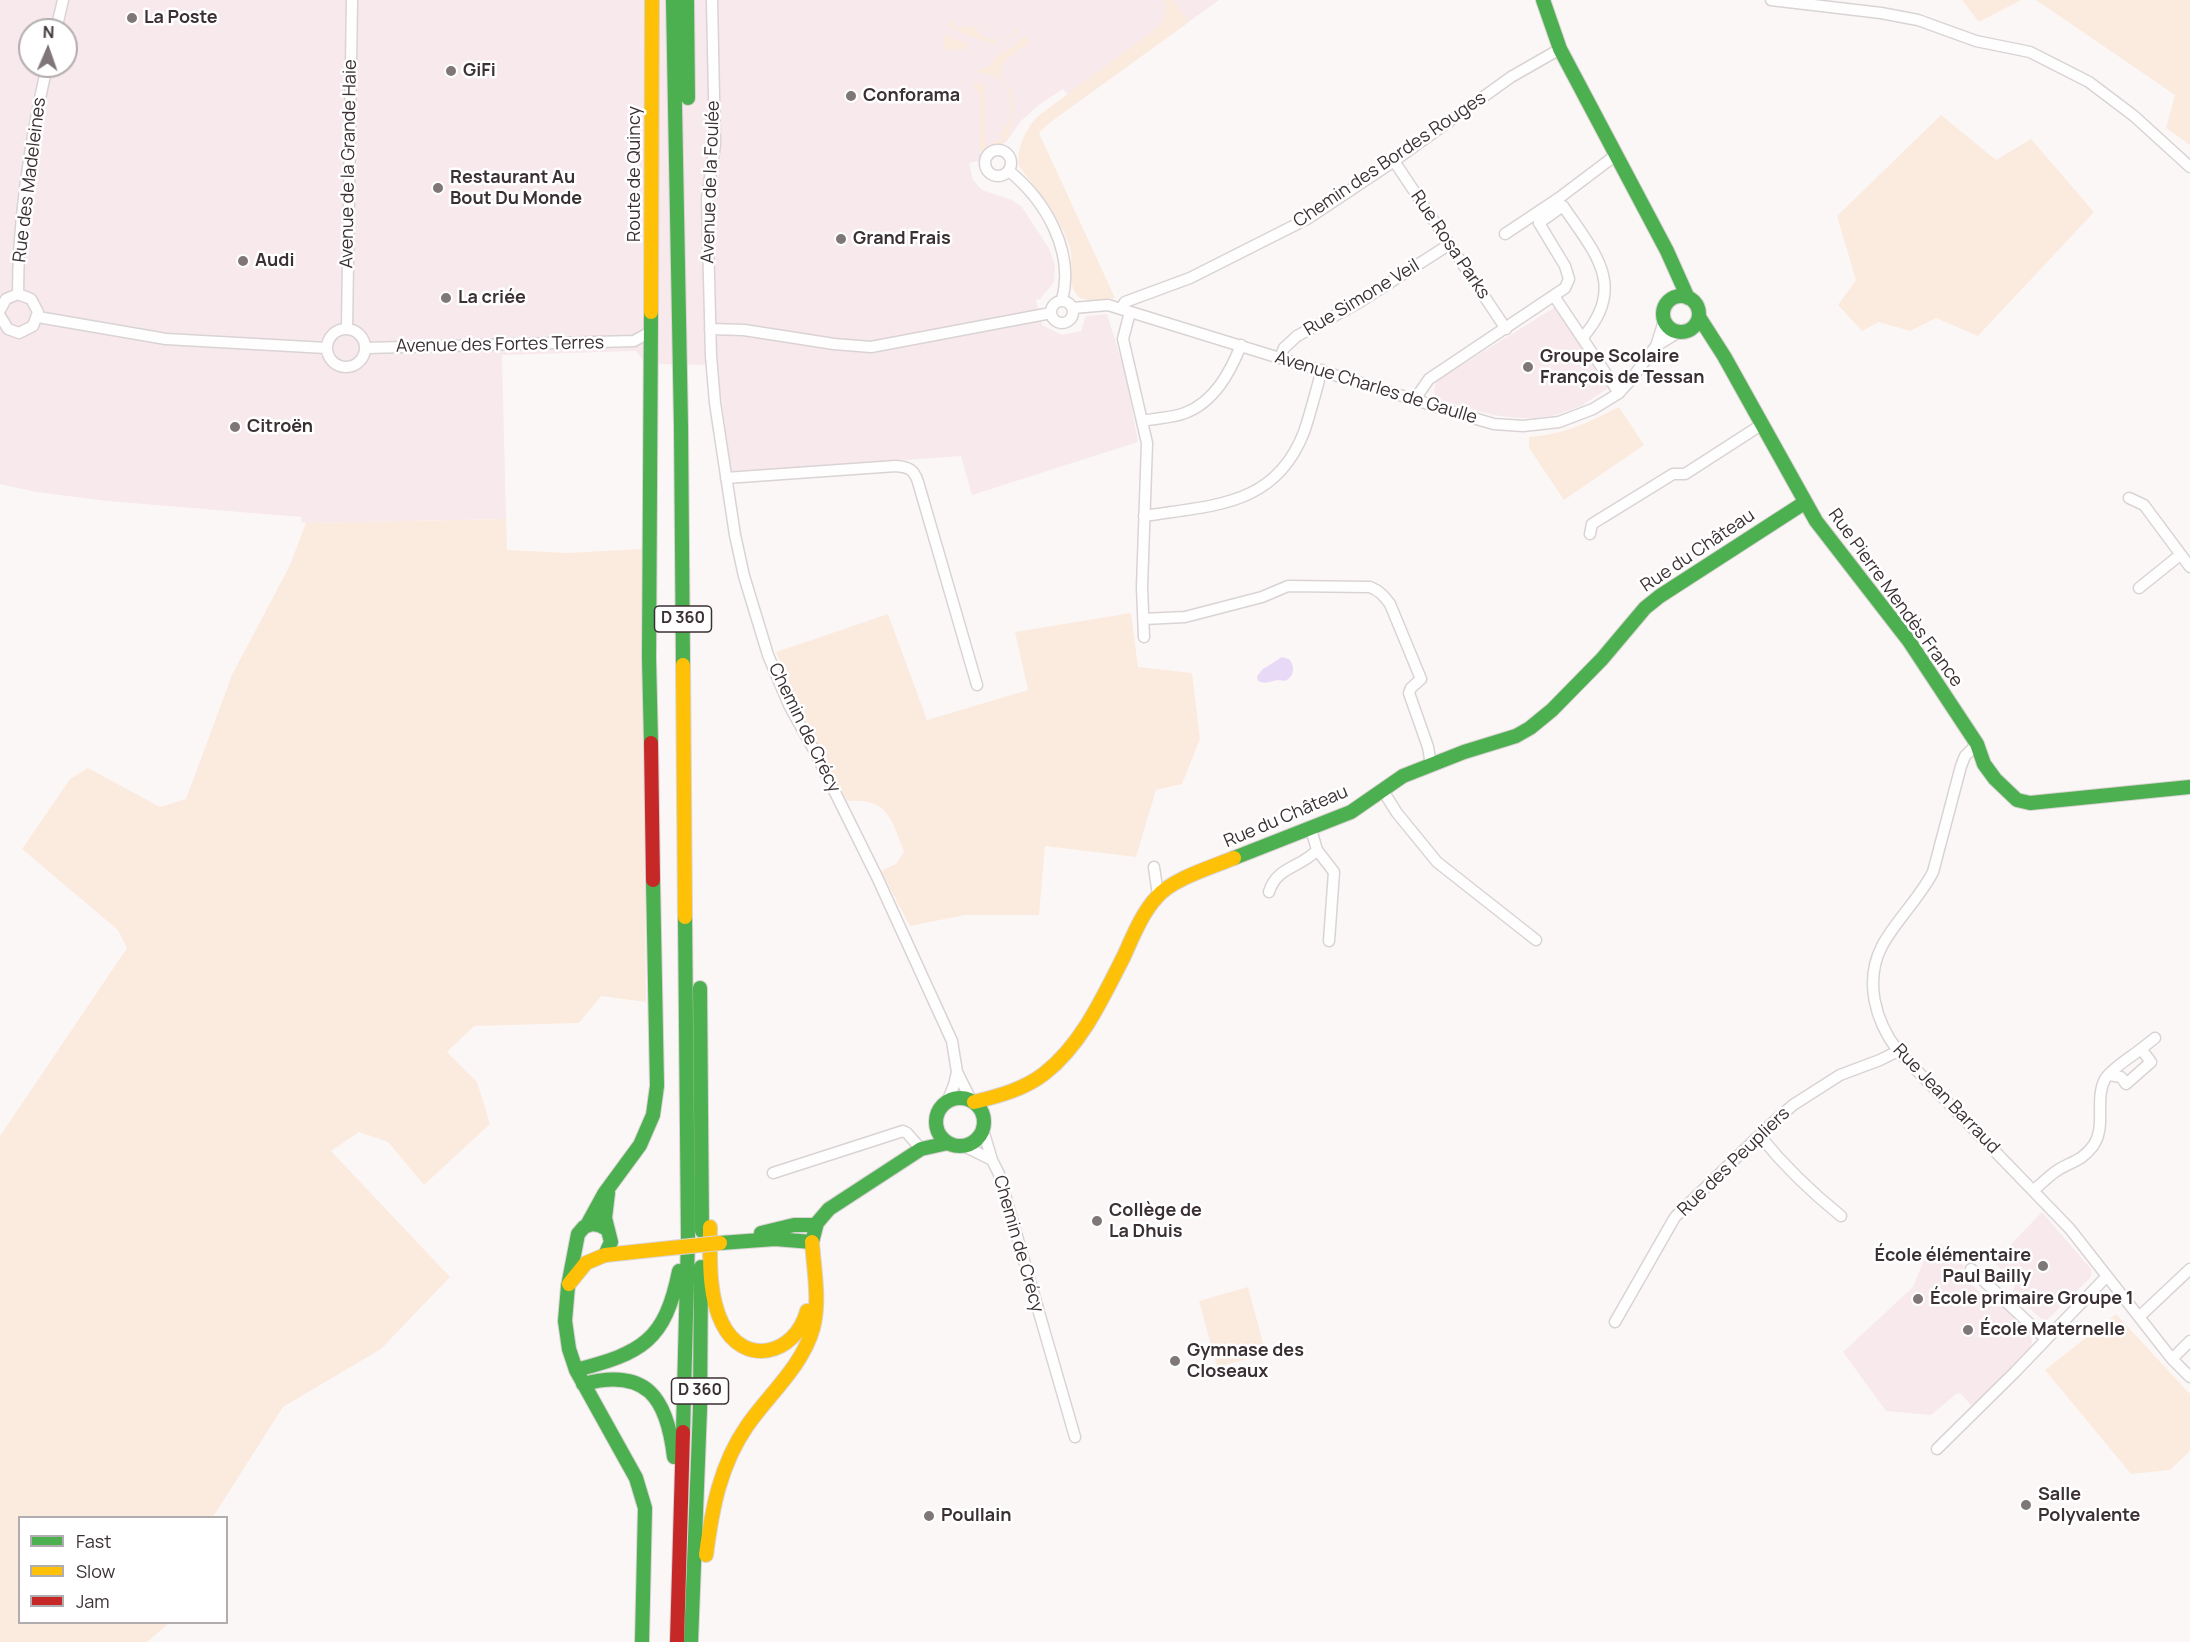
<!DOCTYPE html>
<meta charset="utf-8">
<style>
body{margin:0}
#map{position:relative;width:2190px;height:1642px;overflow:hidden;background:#fcf7f7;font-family:Manrope,sans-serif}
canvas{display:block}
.legend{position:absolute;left:18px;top:1516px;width:210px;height:108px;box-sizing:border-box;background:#fff;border:2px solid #b1acad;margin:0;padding:8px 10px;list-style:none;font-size:18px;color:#3b3033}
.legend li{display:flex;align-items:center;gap:12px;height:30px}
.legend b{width:30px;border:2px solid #b1acad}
.north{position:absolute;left:18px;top:18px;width:60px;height:60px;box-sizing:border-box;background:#fff;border:2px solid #b1acad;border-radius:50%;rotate:2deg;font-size:16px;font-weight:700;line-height:24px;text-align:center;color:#3b3033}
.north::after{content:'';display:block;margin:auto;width:21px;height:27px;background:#7f7678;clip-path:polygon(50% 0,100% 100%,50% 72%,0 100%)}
</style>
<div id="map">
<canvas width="2190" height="1642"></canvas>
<ul class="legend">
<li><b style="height:8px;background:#4caf50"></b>Fast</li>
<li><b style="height:8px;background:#ffc107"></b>Slow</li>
<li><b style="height:8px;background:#c62828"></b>Jam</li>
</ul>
<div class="north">N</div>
</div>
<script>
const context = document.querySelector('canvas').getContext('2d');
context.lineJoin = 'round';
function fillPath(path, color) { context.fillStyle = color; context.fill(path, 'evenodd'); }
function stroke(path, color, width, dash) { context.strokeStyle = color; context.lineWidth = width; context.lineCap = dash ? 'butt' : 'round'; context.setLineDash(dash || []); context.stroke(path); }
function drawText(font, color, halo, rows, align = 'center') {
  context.font = font + ' Manrope,sans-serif'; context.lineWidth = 5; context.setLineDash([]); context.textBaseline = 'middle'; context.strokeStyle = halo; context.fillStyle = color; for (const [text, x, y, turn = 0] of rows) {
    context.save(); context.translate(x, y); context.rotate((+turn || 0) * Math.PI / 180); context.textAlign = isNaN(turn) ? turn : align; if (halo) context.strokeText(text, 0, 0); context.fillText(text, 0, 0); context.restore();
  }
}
fillPath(new Path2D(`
 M0 0H1219L1075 104 1063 89 1040 104 1021 121 1006 142 1000 146 989 148 978 161 969 163 973 180 982 190 1012 200 1022 207 1048 247 1055 264 1054 282 1040 299 1036 300 1042 325 1062 335 1081 331 1086 316 1107 314 1125 372 1138 442 972 495 961 456 731 472 717 365 646 364 636 351 502 355 506 519 306 523 302 522 301 517 107 501 36 492 0 484ZM30 30H66V66H30Z
 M1557 306 1610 387 1581 406 1556 415 1535 418H1517L1493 415 1437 399 1434 392 1436 381Z
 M2042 1212 2091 1269V1277L2045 1322 2012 1293 2015 1284 1994 1262Z
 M1941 1244 1964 1266 1960 1273 1986 1298 1991 1293 2031 1333 2032 1342 2030 1347 1973 1407 1960 1393 1956 1394 1931 1415 1886 1411 1843 1352 1913 1287 1926 1255Z`), '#f7e9ec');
fillPath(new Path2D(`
 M1163 0H1173L1189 22 1048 124 1039 133 1115 298C1104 299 1088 303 1079 297 1066 287 1074 262 1070 248 1061 218 1037 191 1019 166 1016 149 1026 128 1038 116L1161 25 1165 17 1164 9 1167 6Z
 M1962 0H2021L1979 22Z
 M2036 0H2190V145L2166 128 2175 95Z
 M951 20 958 28 974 26C980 33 984 41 993 38L998 44 1020 27V30L996 45C981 40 959 33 946 24Z
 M944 34 969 45 966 49 944 50Z
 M1026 35 1031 42 1002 63C1002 67 1000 74 1002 77 1004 83 1011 87 1012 93 1016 108 1014 146 994 146L992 143 994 140 997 142 1002 137 999 134 1011 120C1010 95 1011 73 978 73L977 70 991 65 997 55 1006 51Z
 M979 82 985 87V142L988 149 984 152H981L980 149 979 92 974 88V84Z
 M1941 115 1996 160 2031 139 2094 212 1978 336 1936 318 1910 331 1879 322 1862 331 1838 305 1856 280 1837 216Z
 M1619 407 1644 445 1564 500 1529 448V437C1565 434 1587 423 1619 407Z
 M506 519 507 550 566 553 642 549 646 1002 601 996 579 1023 474 1026 447 1052 477 1082 490 1124 424 1185 388 1142 359 1132 331 1151 450 1277 381 1349 283 1407 213 1517 20 1518V1622L169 1623 147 1642H0V1136L127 948 118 930 22 849 70 779 88 768 160 807 186 799 232 675 290 565 306 523Z
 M1131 613 1138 667 1192 673 1200 739 1182 784 1156 790 1136 857 1045 846 1039 915H965L910 926 881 871 896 864 904 852C891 818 888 798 847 801L798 704 776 652 888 614 927 720 1028 690 1015 632Z
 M1248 1287 1266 1354 1217 1367 1199 1301Z
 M2116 1314 2190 1394V1451L2170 1470 2131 1474 2045 1370Z`), '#fbebdf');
fillPath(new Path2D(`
 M1282 657 1289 659C1295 666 1295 676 1285 681 1272 678 1269 686 1258 681L1257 676 1263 669Z`), '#e8daf6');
const street = new Path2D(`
 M712 0 715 145 707 198 711 356 715 403 735 535 744 576 768 655 789 705 814 750 877 877 952 1041 957 1072 954 1085 947 1102
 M1771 0 1881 13 1918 20 1976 41 2030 52 2089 82 2134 116 2190 167
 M56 30 63 0
 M985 163a13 13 0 1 1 26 0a13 13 0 1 1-26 0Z
 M1394 161 1506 329
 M1009 171C1046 201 1075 252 1062 300
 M1505 234 1559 198 1616 155
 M18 294C18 218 30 141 47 66
 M1554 296 1619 393
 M1051 312a11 11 0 1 1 22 0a11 11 0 1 1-22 0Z
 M1073 308 1108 305 1480 420 1494 424 1523 426 1559 422 1593 409 1619 393 1629 382 1656 346 1664 321
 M1121 309 1125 302 1190 278 1307 219 1394 161 1511 77 1560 49
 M0 310 6 299 18 294 31 299 38 312 33 326 19 333 8 329 0 316
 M1130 312 1123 339 1147 443 1142 587 1144 637
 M38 317 166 339 326 348
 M347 328 352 0
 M327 348a19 19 0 1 1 38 0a19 19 0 1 1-38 0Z
 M710 329 744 330 834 344 871 347 1051 313
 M1656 346 1679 332
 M366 348 634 341 652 331
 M1280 358 1284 348 1297 336 1358 303 1450 244
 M1415 399 1429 379 1565 288 1569 279 1565 266 1539 223 1563 206C1594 252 1628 286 1583 337
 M1142 421C1156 418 1172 418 1185 413 1214 402 1230 373 1241 345
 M726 478 896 466C908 467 914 469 918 482L977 685
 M2129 498 2144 505 2190 567
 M1144 516C1213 505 1275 507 1304 432 1311 412 1316 390 1322 370
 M1590 534 1592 524 1673 474H1685L1761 425
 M2139 588 2180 555
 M1144 619 1185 617 1262 597 1288 586 1370 587C1380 591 1384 596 1390 604L1421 679 1411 688 1409 693 1428 747 1431 765
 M1977 744 1965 756 1961 766 1933 872C1919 899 1896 920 1882 946 1864 981 1875 1021 1898 1051L2070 1229 2172 1359 2190 1377
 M1383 791 1397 813 1437 862 1536 940
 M1317 850 1334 872 1329 941
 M1154 867 1158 895
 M1269 892C1277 866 1301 868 1317 850L1311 829
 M2141 1049 2155 1038
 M957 1072 971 1100
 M983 1130 992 1160 999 1174 1075 1437
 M1760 1136C1785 1167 1810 1191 1841 1216
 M964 1146 992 1160
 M773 1173 903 1131 907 1133 921 1149
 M2034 1190C2041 1184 2048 1177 2055 1172 2069 1162 2081 1162 2093 1146 2107 1126 2094 1100 2105 1079 2111 1069 2131 1057 2141 1049L2151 1062 2126 1084 2121 1077 2109 1075
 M1971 1269 2046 1339
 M2139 1317 2190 1269
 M1615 1322 1675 1217 1769 1126 1793 1105 1840 1075 1880 1060 1898 1051
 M2172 1359 2190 1341
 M1937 1449 2015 1372 2107 1276`);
const fast = new Path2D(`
 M673 0 681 426 683 665
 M687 0 688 98
 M1543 0 1560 49 1667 251 1688 298
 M1663 314a18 18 0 1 1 36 0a18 18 0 1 1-36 0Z
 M651 312 649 658 651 743
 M1699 317 1724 356 1816 521 1909 641 1977 744 1984 764 1995 779 2017 800 2030 803 2190 787
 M1234 858 1351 812 1403 776 1464 752 1516 736 1530 728 1552 710 1602 659 1645 608 1660 596 1804 503
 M700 988 702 1231
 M936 1122a24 24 0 1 1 48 0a24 24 0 1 1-48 0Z
 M587 1225 604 1194 640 1145 653 1115 657 1086 653 880
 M607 1229 599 1225 592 1224 584 1227 578 1234 568 1286 565 1321 569 1349 576 1370 636 1478 645 1508 642 1642
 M761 1233 794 1225H814
 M720 1243 775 1239 812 1242 817 1223 829 1209 921 1149 948 1143
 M605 1255 611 1242 605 1218 608 1193
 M576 1370C642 1353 665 1341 679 1271
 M583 1384C647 1367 667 1398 674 1457
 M683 1432 688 1238 685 917
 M691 1642 700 1409 701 1267`);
const slow = new Path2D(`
 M651 312 652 0
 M683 665 685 917
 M974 1102C999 1096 1025 1089 1045 1073 1082 1044 1103 997 1124 956 1133 936 1142 913 1157 897 1172 879 1212 867 1234 858
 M710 1227C710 1258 708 1295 722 1323 743 1367 795 1356 807 1311
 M569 1284 586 1263 605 1255 671 1248
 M706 1555C712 1509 720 1465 747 1426 769 1394 802 1367 813 1328 820 1301 814 1270 812 1242`);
const jam = new Path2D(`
 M651 743 653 880
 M677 1642 683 1432`);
stroke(street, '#dad3d4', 13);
stroke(fast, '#dad3d4', 16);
stroke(slow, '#dad3d4', 16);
stroke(jam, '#dad3d4', 16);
stroke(street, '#fffefe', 10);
stroke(fast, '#4caf50', 14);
stroke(slow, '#ffc107', 14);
stroke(jam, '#c62828', 14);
const slowBridge = new Path2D(`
 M671 1248 720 1243`);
stroke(slowBridge, '#dad3d4', 16, []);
stroke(slowBridge, '#ffc107', 14);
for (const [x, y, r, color] of [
 [132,18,6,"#7f7678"],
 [451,71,6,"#7f7678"],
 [851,96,6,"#7f7678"],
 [438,188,6,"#7f7678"],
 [841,239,6,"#7f7678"],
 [243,261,6,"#7f7678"],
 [446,298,6,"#7f7678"],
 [1528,367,6,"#7f7678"],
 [235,427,6,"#7f7678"],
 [1097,1221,6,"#7f7678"],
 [2043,1266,6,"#7f7678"],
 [1918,1299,6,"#7f7678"],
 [1968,1330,6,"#7f7678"],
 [1175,1361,6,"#7f7678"],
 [2026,1505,6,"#7f7678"],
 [929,1516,6,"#7f7678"]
]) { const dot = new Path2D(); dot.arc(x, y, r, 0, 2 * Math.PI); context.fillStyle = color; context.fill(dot); stroke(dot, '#fff', 2); }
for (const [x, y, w] of [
 [683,619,57],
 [700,1391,57]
]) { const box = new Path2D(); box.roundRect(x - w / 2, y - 13, w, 26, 4.5); context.fillStyle = '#fff'; context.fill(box); stroke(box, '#3b3033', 1.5); }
drawText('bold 16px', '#3b3033', null, [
 ["D 360",683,619],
 ["D 360",700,1391]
]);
drawText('bold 18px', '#3b3033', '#fff', [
 ["La Poste",144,18],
 ["GiFi",463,71],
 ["Conforama",863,96],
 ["Restaurant Au",450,178],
 ["Bout Du Monde",450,199],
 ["Grand Frais",853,239],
 ["Audi",255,261],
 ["La criée",458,298],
 ["Groupe Scolaire",1540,357],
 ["François de Tessan",1540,378],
 ["Citroën",247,427],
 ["Collège de",1109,1211],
 ["La Dhuis",1109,1232],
 ["École élémentaire",2031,1256,"right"],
 ["Paul Bailly",2031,1277,"right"],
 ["École primaire Groupe 1",1930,1299],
 ["École Maternelle",1980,1330],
 ["Gymnase des",1187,1351],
 ["Closeaux",1187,1372],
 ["Salle",2038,1495],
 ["Polyvalente",2038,1516],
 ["Poullain",941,1516]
], 'left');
drawText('18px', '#3b3033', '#fff', [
 ["Chemin des Bordes Rouges",1390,160,-34],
 ["Avenue de la Grande Haie",349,164,-89],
 ["Route de Quincy",635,174,-90],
 ["Rue des Madeleines",30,180,-83],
 ["Avenue de la Foulée",711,182,-88],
 ["Rue Rosa Parks",1450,245,56],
 ["Rue Simone Veil",1362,298,-31],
 ["Avenue des Fortes Terres",500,345,-1],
 ["Avenue Charles de Gaulle",1376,388,17],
 ["Rue du Château",1698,551,-34],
 ["Rue Pierre Mendès France",1895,598,54],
 ["Chemin de Crécy",804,728,64],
 ["Rue du Château",1286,817,-23],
 ["Rue Jean Barraud",1946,1099,46],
 ["Rue des Peupliers",1734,1162,-44],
 ["Chemin de Crécy",1018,1244,74]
]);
</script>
